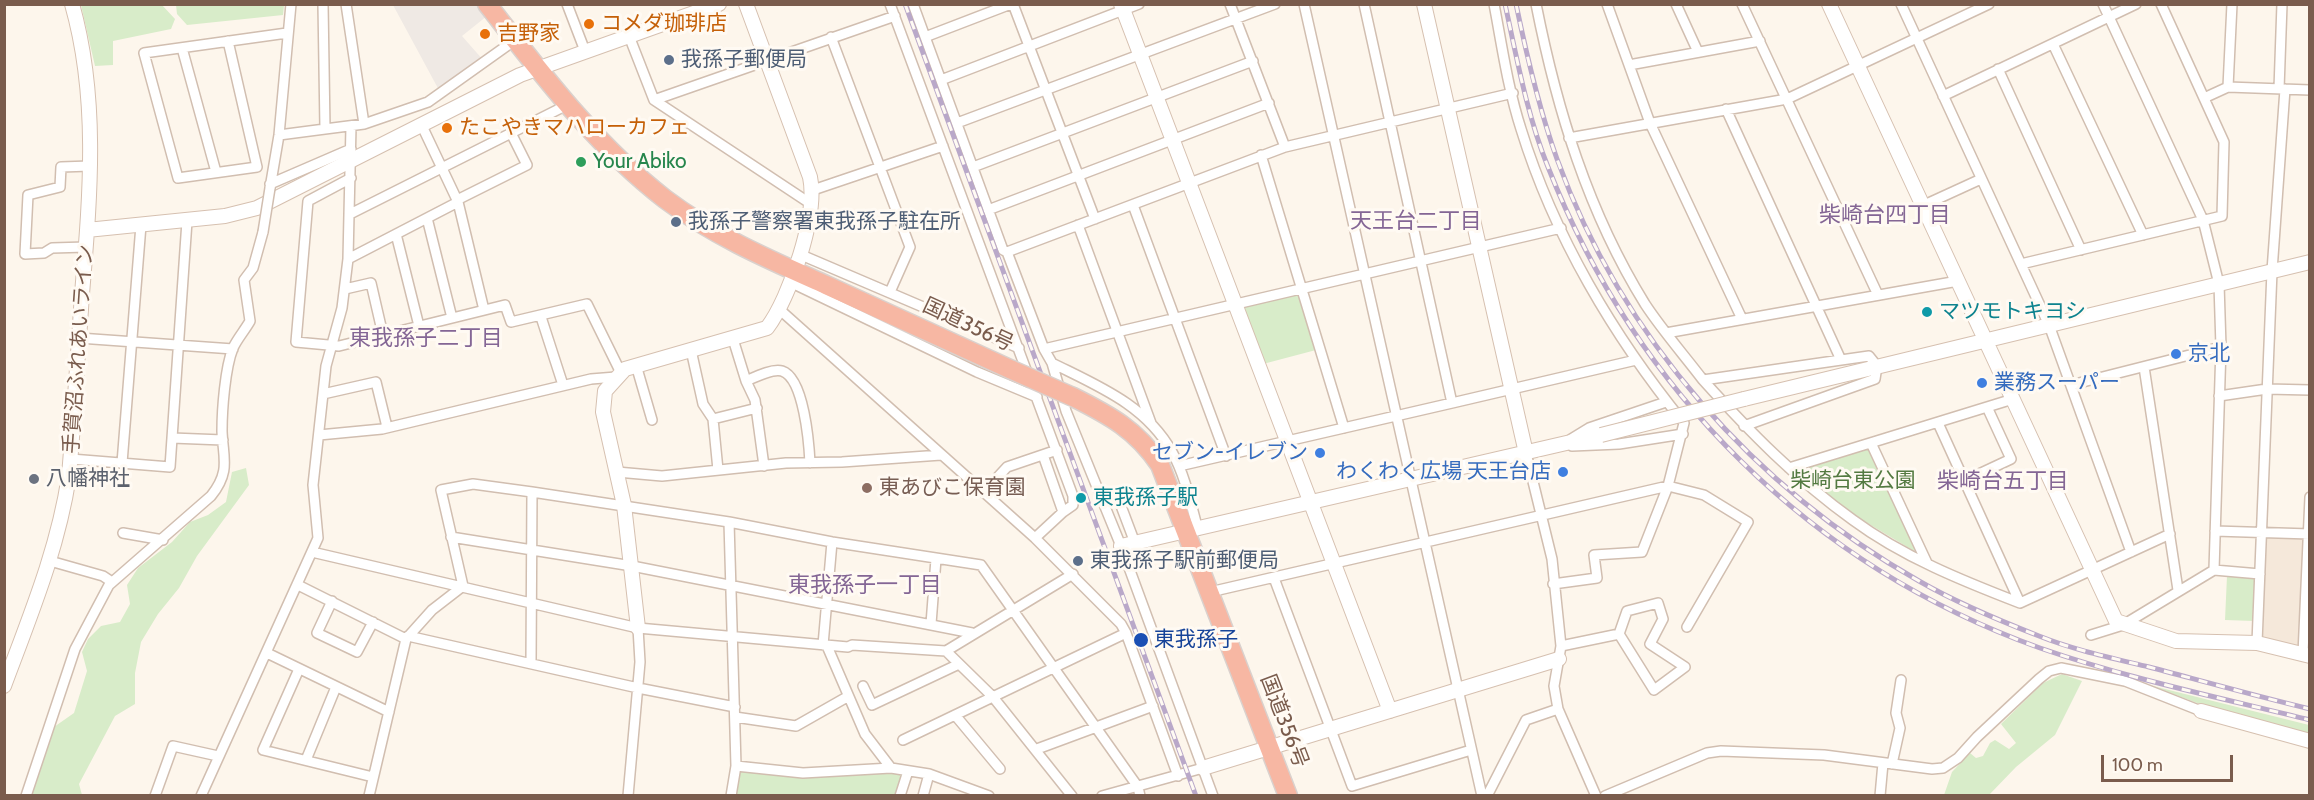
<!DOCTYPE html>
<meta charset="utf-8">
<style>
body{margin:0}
#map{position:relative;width:2314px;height:800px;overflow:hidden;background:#fdf6ec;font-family:Cabin,sans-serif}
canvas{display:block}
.frame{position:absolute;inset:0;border:6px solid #7a5c4d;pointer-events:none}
.scale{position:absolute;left:2101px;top:755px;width:132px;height:27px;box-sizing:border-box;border:3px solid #7a5c4d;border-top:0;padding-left:8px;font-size:18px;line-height:21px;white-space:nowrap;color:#7a5c4d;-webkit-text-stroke:4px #fffaf3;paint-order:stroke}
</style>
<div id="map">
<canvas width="2314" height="800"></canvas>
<div class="frame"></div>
<div class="scale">100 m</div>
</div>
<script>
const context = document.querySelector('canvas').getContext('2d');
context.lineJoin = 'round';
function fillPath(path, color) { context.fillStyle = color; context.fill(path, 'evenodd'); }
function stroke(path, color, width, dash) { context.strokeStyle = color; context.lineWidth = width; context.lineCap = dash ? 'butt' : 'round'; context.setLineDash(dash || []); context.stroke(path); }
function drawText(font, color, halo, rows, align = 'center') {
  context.font = font + ' Cabin,"Noto Sans JP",sans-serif'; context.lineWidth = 6; context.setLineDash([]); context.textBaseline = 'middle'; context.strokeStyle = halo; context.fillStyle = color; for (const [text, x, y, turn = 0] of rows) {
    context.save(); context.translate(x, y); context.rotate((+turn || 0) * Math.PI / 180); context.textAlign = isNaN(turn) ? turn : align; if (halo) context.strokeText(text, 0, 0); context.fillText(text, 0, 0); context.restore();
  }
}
fillPath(new Path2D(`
 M2265 537 2309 539V649L2263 638Z`), '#f5e8da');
fillPath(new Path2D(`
 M393 5H478L487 16 462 36 484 61 440 92Z`), '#efe9e4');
fillPath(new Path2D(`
 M81 5H162L175 19 171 29 113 41V65L95 66Z
 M176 5V4L284 5 283 15 187 25 177 14Z
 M1300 293 1316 350 1263 364 1241 307Z
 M1868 447 1916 547 1914 551 1839 506 1795 470Z
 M246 468 249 485 197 556 179 588 158 614 141 642 135 673V704L115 716 79 784 82 795 30 796 54 727 74 713 87 671 82 652 88 639 101 626 120 622 130 604 127 585 138 568 172 542 190 522 208 515 226 502 232 472Z
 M2227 576 2253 577 2255 580 2254 621 2225 620Z
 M2062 674 2082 681 2055 735 2016 767 1989 795H1944L1952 772 1970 753 1976 758 1983 756 1990 743 1995 740 2009 749 2016 743 2001 724 2043 683Z
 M2149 685 2309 725V734L2224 713Z
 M736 766 803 773 908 771 900 795 731 796Z`), '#d8ecc9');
const street = new Path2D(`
 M346 4 364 124
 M567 4 585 51
 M890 4 1073 496V505L1063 512 1035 538
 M913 4 1003 250 1007 252 1044 349 1052 363 1066 411 1121 546 1213 796
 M1013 4 1095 219
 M1230 4 1285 147
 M1304 4 1482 796
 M1364 4 1452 403 1636 360
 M1494 4C1502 46 1508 89 1521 129 1554 236 1614 337 1684 423L1668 486 1642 552 1594 555 1597 578 1553 584
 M1536 4C1557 110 1588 212 1645 304 1662 330 1684 355 1703 380L1841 360 1726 109
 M1607 4 1650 123 1742 319
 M1676 4 1698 52
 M1742 4 1878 295
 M1901 4 2049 325 2131 552
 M629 36 654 100 811 204
 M831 37 910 247 890 292
 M925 37 1011 4
 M228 41 257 167 178 178 144 53 287 33
 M2053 44 2143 235
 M182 48 216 172
 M1629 65 1760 41
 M1998 69 2081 250
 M941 80 1139 4
 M2228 87 2232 4
 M2279 89 2282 4
 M1943 96 2136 4
 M2204 98 2228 87 2310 90
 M654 100 895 16
 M957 123 1275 4
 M422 126 458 202 484 310
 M325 129 364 124 428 102 515 40
 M279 135 325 129 323 4
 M1569 138 1787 99 1989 4
 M1261 155 1344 428
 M973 167 1253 61
 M351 178 308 201 296 342 339 346 505 305 511 322 587 304 621 373
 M270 184 351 149
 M270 188 279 135 291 4
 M813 190 943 146
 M457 200 527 165 511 133
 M1133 205 1226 456
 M1922 206 1981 179
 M988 210 1269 103
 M350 214 567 105
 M427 218 452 318
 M1078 225 1151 423
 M396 234 419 326
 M86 247 52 248 44 253 25 254 28 195 60 187 61 167 90 166
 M1007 252 1285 147 1513 93
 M799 254 1019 348
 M348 259 458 202
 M2021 264 2222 216 2224 142 2161 4
 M792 283 977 372 1037 397
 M345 289 371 283 383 335
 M779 309 1035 538 1121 624 1126 633 1178 776
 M541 317 563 385
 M1666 333 1958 281
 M79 338 233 349
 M733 339 746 381 755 400 764 466
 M1044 349 1561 228
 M691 350 703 404 713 419 718 470
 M1052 363C1098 386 1146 405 1172 452 1185 475 1191 504 1198 530
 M636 365 652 420
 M2144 367 2178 590
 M1703 380C1749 431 1797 480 1853 520 1903 557 1963 581 2020 603L2170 534
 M746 381C755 377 773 368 782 371 804 378 809 443 810 463
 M2071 385 2221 347
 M323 394 376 382 387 427
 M2219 396 2267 389 2310 390
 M713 419 757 408
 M1938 423 2020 603
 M1744 426 1875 379 1877 366 1869 356 1841 360
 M319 435 382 429 591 379 616 377
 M172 438 223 440
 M1571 439 1589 428 1666 402
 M1871 443 1927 563
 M1572 446 1619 444 1683 434
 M1526 453 1552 559 1561 646 1554 686 1558 709 1596 796
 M1043 455 1063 512
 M71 459 170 467 187 221
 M122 463 141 225
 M1179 466 1452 403
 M1789 468 2013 399
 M617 472 662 476 786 463 842 462 941 455
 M1964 481 2011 459 1987 407
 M984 492 1007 467 1057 450
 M1103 499 1115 495 1118 498 1135 543
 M729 522 736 766 731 796
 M2215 531 2310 534
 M123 533 163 540
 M451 537 632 566 972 633
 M312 552 638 628 848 647 852 645 946 651 1073 574
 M50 561 103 576 112 582
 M2214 570 2260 574
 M1274 578 1352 786 1471 750
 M298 585 406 639
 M1210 592 1668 486 1704 495 1748 522 1687 627
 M332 601 317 633 357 652 373 622
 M931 624 936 559
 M2091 635 2123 625 2214 570 2221 347 2219 284 2203 220 2103 4
 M408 636 638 688 735 707
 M2257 643 2272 271 2285 89
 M823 645 832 542
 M827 646 865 734 891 768 929 774 989 796
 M1561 646 1619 634 1654 690 1685 667 1650 644 1663 619 1658 603 1627 611 1619 634
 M946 651 993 697 1072 796
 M267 653 389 712
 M2303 654 2310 497
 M531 663 532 492
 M299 669 263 750 373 777
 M863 686 872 705 959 664
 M955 715 1000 769
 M735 717 796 726 847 697
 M903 740 1126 633
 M1037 749 1153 706
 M306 760 336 687
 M1892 764 1900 728 1896 713 1901 680
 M736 766 803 773 891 768
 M26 796 75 649 109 585 211 496C231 471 223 458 222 431 222 410 225 368 233 348 237 339 245 330 250 321L244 280 253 268 263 232
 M155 796 173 746 218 756
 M201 796 318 538 313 485 326 366 342 308 348 259 351 126
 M369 796 406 639 432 610 463 586 441 490 473 484 532 492 729 522 832 542 981 565 1138 787 1140 796
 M628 796 640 662 638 628
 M900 796 908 771
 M923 796 929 774
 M1102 796 1203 768
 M1487 796 1526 720 1558 709
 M1605 796 1707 753 1721 751 1824 755 1932 769 1943 768 1958 758 1977 737 2039 679 2049 671 2061 668 2125 681 2201 711
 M1880 796 1883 763`);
const secondary = new Path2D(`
 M1121 4 1390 711
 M1424 4 1526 453
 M1829 4 2116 621 2176 641 2257 643 2310 656
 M87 230 225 216 257 208 520 75 719 4
 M1744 399 2310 262
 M1121 546 1601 435
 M638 628 624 505 603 412 605 391 625 369 767 328C790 298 818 214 810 177L746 4
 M4 686C30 616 58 549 69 476 74 415 78 355 82 294 90 197 99 99 72 4
 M2201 711 2310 741
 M1203 768 1559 659`);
const highway = new Path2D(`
 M487 4C542 74 595 145 665 199 714 236 770 260 826 285 888 313 950 342 1012 370
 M1073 397C1109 415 1137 430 1160 465L1288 796`);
stroke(street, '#d1beb0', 12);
stroke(secondary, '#d6c0b0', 16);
stroke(highway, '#dad1cd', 21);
stroke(street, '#fff', 9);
stroke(secondary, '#fff', 14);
stroke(highway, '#f7b7a3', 18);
const rail = new Path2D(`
 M905 4 1196 796
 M1505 4C1517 59 1527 115 1548 167 1637 393 1811 566 2040 648 2126 678 2221 698 2310 720
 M1516 4C1527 57 1539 109 1557 159 1622 338 1755 488 1919 581 1957 603 1998 620 2039 636 2074 650 2112 658 2149 667 2202 681 2256 696 2310 709`);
stroke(rail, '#b9a8c9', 5);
stroke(rail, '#fffaf3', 3, [9]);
const streetBridge = new Path2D(`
 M263 232 270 188`);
const secondaryBridge = new Path2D(`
 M1601 435 1744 399`);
const highwayBridge = new Path2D(`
 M1012 370 1073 397`);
stroke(streetBridge, '#d1beb0', 12, []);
stroke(secondaryBridge, '#d6c0b0', 16, []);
stroke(highwayBridge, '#dad1cd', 21, []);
stroke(streetBridge, '#fff', 9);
stroke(secondaryBridge, '#fff', 14);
stroke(highwayBridge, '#f7b7a3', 18);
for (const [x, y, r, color] of [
 [589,24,6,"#e8710a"],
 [485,34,6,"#e8710a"],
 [669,60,6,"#5c6f8a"],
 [447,128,6,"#e8710a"],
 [581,162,6,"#2e9e5b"],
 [676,222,6,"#5c6f8a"],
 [1927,312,6,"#0f9aa8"],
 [2176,354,6,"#3f7fe0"],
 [1982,383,6,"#3f7fe0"],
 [1320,453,6,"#3f7fe0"],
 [1563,472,6,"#3f7fe0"],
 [34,479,6,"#6b7280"],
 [867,488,6,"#8d6e63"],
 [1081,498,6,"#0f9aa8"],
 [1078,561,6,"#5c6f8a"],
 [1141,640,8,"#1a4fb4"]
]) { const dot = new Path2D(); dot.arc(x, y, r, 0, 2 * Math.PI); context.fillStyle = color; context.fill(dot); stroke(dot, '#fffaf3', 2); }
drawText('21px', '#c56008', '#fffaf3', [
 ["コメダ珈琲店",601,24],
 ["吉野家",497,34],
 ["たこやきマハローカフェ",459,128]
], 'left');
drawText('21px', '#4e5e75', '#fffaf3', [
 ["我孫子郵便局",681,60],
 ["我孫子警察署東我孫子駐在所",688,222],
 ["東我孫子駅前郵便局",1090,561]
], 'left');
drawText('21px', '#27864d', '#fffaf3', [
 ["Your Abiko",593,162]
], 'left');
drawText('21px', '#0d838f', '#fffaf3', [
 ["マツモトキヨシ",1939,312],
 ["東我孫子駅",1093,498]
], 'left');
drawText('21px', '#7a5c4d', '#fffaf3', [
 ["国道356号",968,325,25],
 ["手賀沼ふれあいライン",79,349,-86],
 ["国道356号",1284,721,69]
]);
drawText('21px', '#366cbe', '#fffaf3', [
 ["京北",2188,354],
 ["業務スーパー",1994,383],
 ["セブン-イレブン",1308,453,"right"],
 ["わくわく広場 天王台店",1551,472,"right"]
], 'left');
drawText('21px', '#5b616d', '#fffaf3', [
 ["八幡神社",46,479]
], 'left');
drawText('21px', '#537a41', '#fffaf3', [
 ["柴崎台東公園",1853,481]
]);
drawText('21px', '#785e54', '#fffaf3', [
 ["東あびこ保育園",879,488]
], 'left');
drawText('21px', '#164399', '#fffaf3', [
 ["東我孫子",1154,640]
], 'left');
drawText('22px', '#846695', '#fffaf3', [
 ["柴崎台四丁目",1885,216],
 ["天王台二丁目",1416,222],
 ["東我孫子二丁目",426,339],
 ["柴崎台五丁目",2003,482],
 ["東我孫子一丁目",865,586]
]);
</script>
